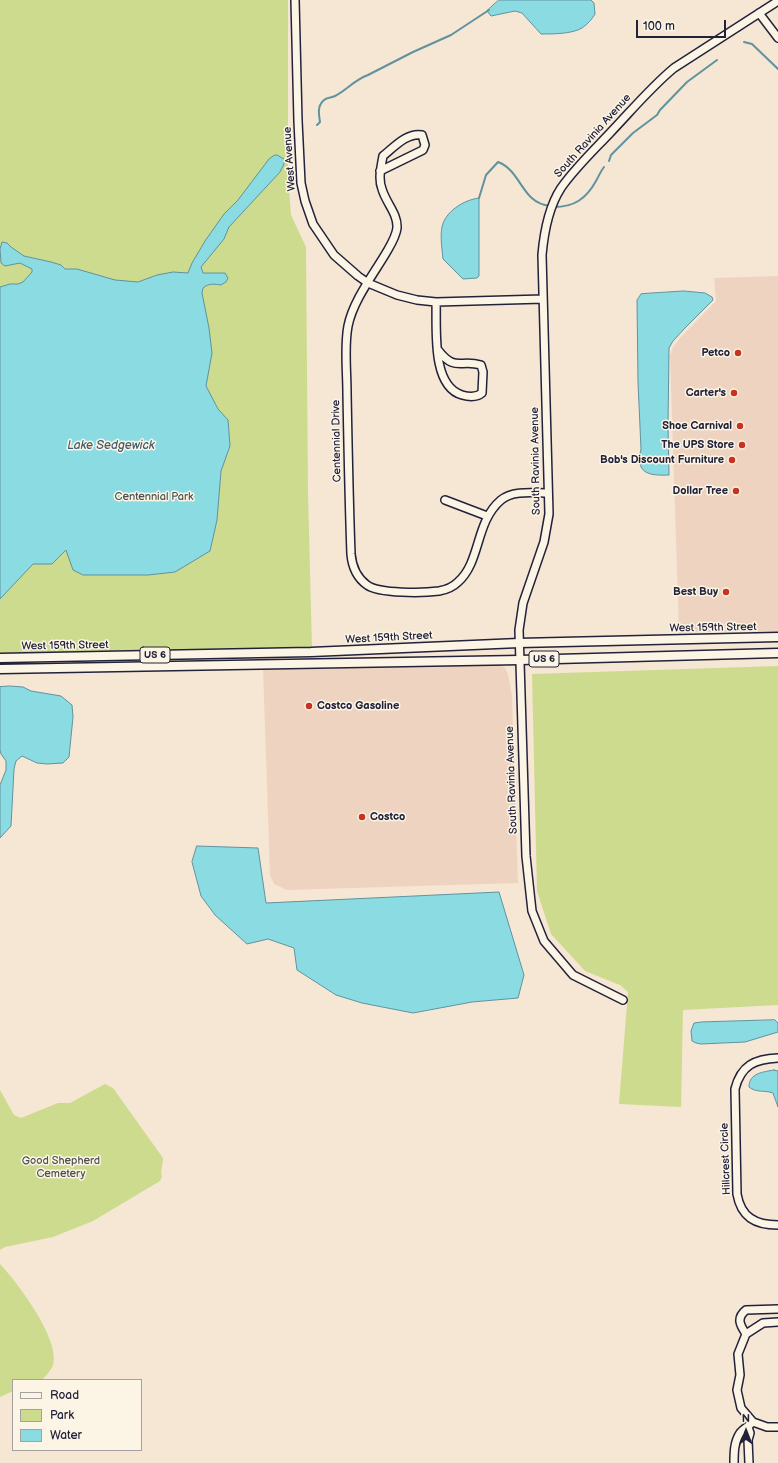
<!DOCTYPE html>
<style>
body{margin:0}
#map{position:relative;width:778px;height:1463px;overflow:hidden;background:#f6e6d4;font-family:"Balsamiq Sans",sans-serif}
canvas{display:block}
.legend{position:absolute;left:12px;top:1379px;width:130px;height:72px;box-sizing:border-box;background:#fcf5e5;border:1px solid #a5a1a1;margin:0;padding:5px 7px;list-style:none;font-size:12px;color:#22223b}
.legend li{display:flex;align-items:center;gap:8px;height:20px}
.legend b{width:20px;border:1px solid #a5a1a1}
.north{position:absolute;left:726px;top:1411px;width:40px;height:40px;-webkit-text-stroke:3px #fcf5e5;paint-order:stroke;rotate:0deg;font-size:11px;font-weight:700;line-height:16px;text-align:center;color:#22223b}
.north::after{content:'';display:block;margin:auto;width:14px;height:18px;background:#22223b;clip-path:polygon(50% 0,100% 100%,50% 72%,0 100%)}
.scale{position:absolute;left:636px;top:20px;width:90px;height:18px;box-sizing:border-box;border:2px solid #22223b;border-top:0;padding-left:5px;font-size:12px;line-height:14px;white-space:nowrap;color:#22223b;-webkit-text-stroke:3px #fcf5e5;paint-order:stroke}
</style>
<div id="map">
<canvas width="778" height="1463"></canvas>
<ul class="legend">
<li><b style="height:5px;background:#fcf5e5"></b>Road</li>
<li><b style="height:11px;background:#cddb8e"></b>Park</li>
<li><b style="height:11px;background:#8adce2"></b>Water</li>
</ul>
<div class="north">N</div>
<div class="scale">100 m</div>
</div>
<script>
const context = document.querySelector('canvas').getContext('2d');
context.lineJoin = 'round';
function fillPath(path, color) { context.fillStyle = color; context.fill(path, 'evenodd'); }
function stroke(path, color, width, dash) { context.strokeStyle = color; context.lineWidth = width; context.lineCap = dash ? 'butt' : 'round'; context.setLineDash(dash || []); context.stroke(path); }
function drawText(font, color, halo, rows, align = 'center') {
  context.font = font + ' "Balsamiq Sans",sans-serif'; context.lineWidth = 3; context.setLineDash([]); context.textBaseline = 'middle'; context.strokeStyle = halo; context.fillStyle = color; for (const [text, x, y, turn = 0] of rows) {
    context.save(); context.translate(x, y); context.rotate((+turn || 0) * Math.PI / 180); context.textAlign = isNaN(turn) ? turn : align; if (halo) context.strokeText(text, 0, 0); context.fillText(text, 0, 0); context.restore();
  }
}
fillPath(new Path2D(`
 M778 276V632L742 631 679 633 670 356 673 347 680 338 716 301 714 278Z
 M495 663 501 665 505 668 508 674 512 696 518 883 287 890 274 884 270 875 263 668Z`), '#eed4c0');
fillPath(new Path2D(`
 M0 0H288V174L291 215 306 247 308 494 312 648 264 650 0 653Z
 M778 666V1005L683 1010 681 1107 619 1104 628 992 620 985 585 971 551 934 537 891 532 674Z
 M105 1084 113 1088 163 1158C163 1165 160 1169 162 1177L160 1181 93 1221 53 1237 5 1247 0 1250V1090L14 1115 21 1118 58 1103H70Z
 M0 1264C17 1282 61 1340 53 1365 51 1371 46 1375 42 1380H13V1391L0 1397Z`), '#cddb8e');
const water = new Path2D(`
 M499 0H591L594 3 595 14C592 19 588 24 582 28 572 34 553 34 541 34L522 13 515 11 491 16 487 11Z
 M277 155 284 159V164L280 172 229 227 224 239 201 267 203 273H225L228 278 226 282 221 285C214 284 209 283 203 288L202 293 209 328 212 353 206 386 218 409 228 420 230 446 221 471 217 520 210 551 175 572 148 575H83L73 570 66 550 52 564H33L0 599V287L10 284H18L23 282 32 272V269L20 263 5 266 1 263 0 249 2 242 7 243 11 247 24 256 51 262 61 265 65 269H77L115 280 138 282 157 275 173 272 188 273 192 263 205 241 224 214 238 200 269 159 273 156Z
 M479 198V276L477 278 463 279 443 259C442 248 440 237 442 227 445 212 463 200 479 198Z
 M684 291 705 293 712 297 713 300 685 328 673 341 669 348 668 425 669 475C648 476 635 473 641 449L638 382 637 300 641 294Z
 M10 686 23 687 31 691 61 696 72 705 73 717 69 757 63 763 47 764 37 763 22 756 16 761 14 769 11 826 0 838V785L6 770V761L1 754 0 750V687Z
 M197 846 258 848 266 903 499 892 524 975 518 998 472 1002 413 1013 362 1003 336 995 297 970 294 948 268 939 247 944 215 915 201 896 192 862Z
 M775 1020 778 1023V1032L745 1042 701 1044 696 1043 692 1041 691 1031 694 1023 701 1022Z
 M774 1070 778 1071V1107L773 1093C765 1090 756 1093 749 1087 749 1073 763 1072 774 1070Z`);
fillPath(water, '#8adce2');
stroke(water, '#60929f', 1);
stroke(new Path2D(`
 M744 42 752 44 778 69
 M317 125 320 122C319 115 317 107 323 101 326 97 331 98 335 96 347 90 354 80 368 75L413 52 451 35 489 10
 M609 161 611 155 633 133 657 115 660 110 687 82 717 60
 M479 198 486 175 498 162C522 171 521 203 550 206
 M554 207C574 207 586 199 596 181 599 176 600 172 604 167`), '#60929f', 2);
const minor = new Path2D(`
 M295 0 298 121 301 183 305 201 313 224 334 255 358 276 368 283 397 295 417 300 436 302 543 299
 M759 13 778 38
 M380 171 423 150 425 145 422 135C407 132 393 148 383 156 381 167 378 179 382 189 386 203 398 214 397 228 396 237 390 246 386 253 373 275 353 301 348 326 344 347 347 371 347 393 348 446 349 500 351 554 352 566 356 577 367 585 379 594 424 593 439 591 445 590 453 587 458 582 481 562 475 522 501 500 513 490 534 493 548 493
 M436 302C437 328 431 386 462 395 469 397 476 398 482 393L483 372 481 365C460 359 455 372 438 350
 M445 500 487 516
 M623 1000 573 975 544 941 532 911 526 856 519 630 523 603 544 542 549 514 542 255C544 232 548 208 561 188 575 168 593 151 610 133 631 111 651 87 674 68L778 1
 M778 1058C755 1059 741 1065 735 1089L737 1194C741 1217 755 1225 778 1225
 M746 1334 738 1354 740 1375 737 1390 741 1408 753 1422 767 1427H778
 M746 1334C740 1325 736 1318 746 1310L778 1309
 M746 1334 763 1323 778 1322
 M748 1427 750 1433 748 1440 749 1463
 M734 1463C734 1453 734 1442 740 1433 743 1429 749 1426 753 1422`);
const major = new Path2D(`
 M0 658 311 652 519 643 778 637
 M0 669 520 660 778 653`);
stroke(minor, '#22223b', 10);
stroke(major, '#22223b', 11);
stroke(minor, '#fcf5e5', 7);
stroke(major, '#fcf5e5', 8);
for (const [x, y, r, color] of [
 [738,353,4,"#c8321e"],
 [734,393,4,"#c8321e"],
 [740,426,4,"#c8321e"],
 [742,445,4,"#c8321e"],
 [732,460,4,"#c8321e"],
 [736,491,4,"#c8321e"],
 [726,592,4,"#c8321e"],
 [309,706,4,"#c8321e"],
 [362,817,4,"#c8321e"]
]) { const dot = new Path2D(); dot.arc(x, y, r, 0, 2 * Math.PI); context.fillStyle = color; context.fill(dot); stroke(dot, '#fcf5e5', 1.5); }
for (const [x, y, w] of [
 [155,655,30],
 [544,659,30]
]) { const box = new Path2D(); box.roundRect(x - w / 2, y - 8, w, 16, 3); context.fillStyle = '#fcf5e5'; context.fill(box); stroke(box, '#22223b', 1); }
drawText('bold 10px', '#22223b', null, [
 ["US 6",155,655],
 ["US 6",544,659]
]);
drawText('11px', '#22223b', '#fcf5e5', [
 ["South Ravinia Avenue",593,136,-48],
 ["West Avenue",290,159,-94],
 ["Centennial Drive",337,441,-91],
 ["South Ravinia Avenue",536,461,-91],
 ["West 159th Street",713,628,-1],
 ["West 159th Street",389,638,-3],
 ["West 159th Street",65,646,-1],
 ["South Ravinia Avenue",512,780,-92],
 ["Hillcrest Circle",726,1159,-92]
]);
drawText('bold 11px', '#22223b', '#fcf5e5', [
 ["Petco",730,353],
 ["Carter's",726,393],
 ["Shoe Carnival",732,426],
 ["The UPS Store",734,445],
 ["Bob's Discount Furniture",724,460],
 ["Dollar Tree",728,491],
 ["Best Buy",718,592],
 ["Costco Gasoline",317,706,"left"],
 ["Costco",370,817,"left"]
], 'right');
drawText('11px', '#4d5050', '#fcf5e5', [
 ["Centennial Park",154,497],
 ["Good Shepherd",61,1161],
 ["Cemetery",61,1174]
]);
drawText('italic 12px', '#415a6d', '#fcf5e5', [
 ["Lake Sedgewick",111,446]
]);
</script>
